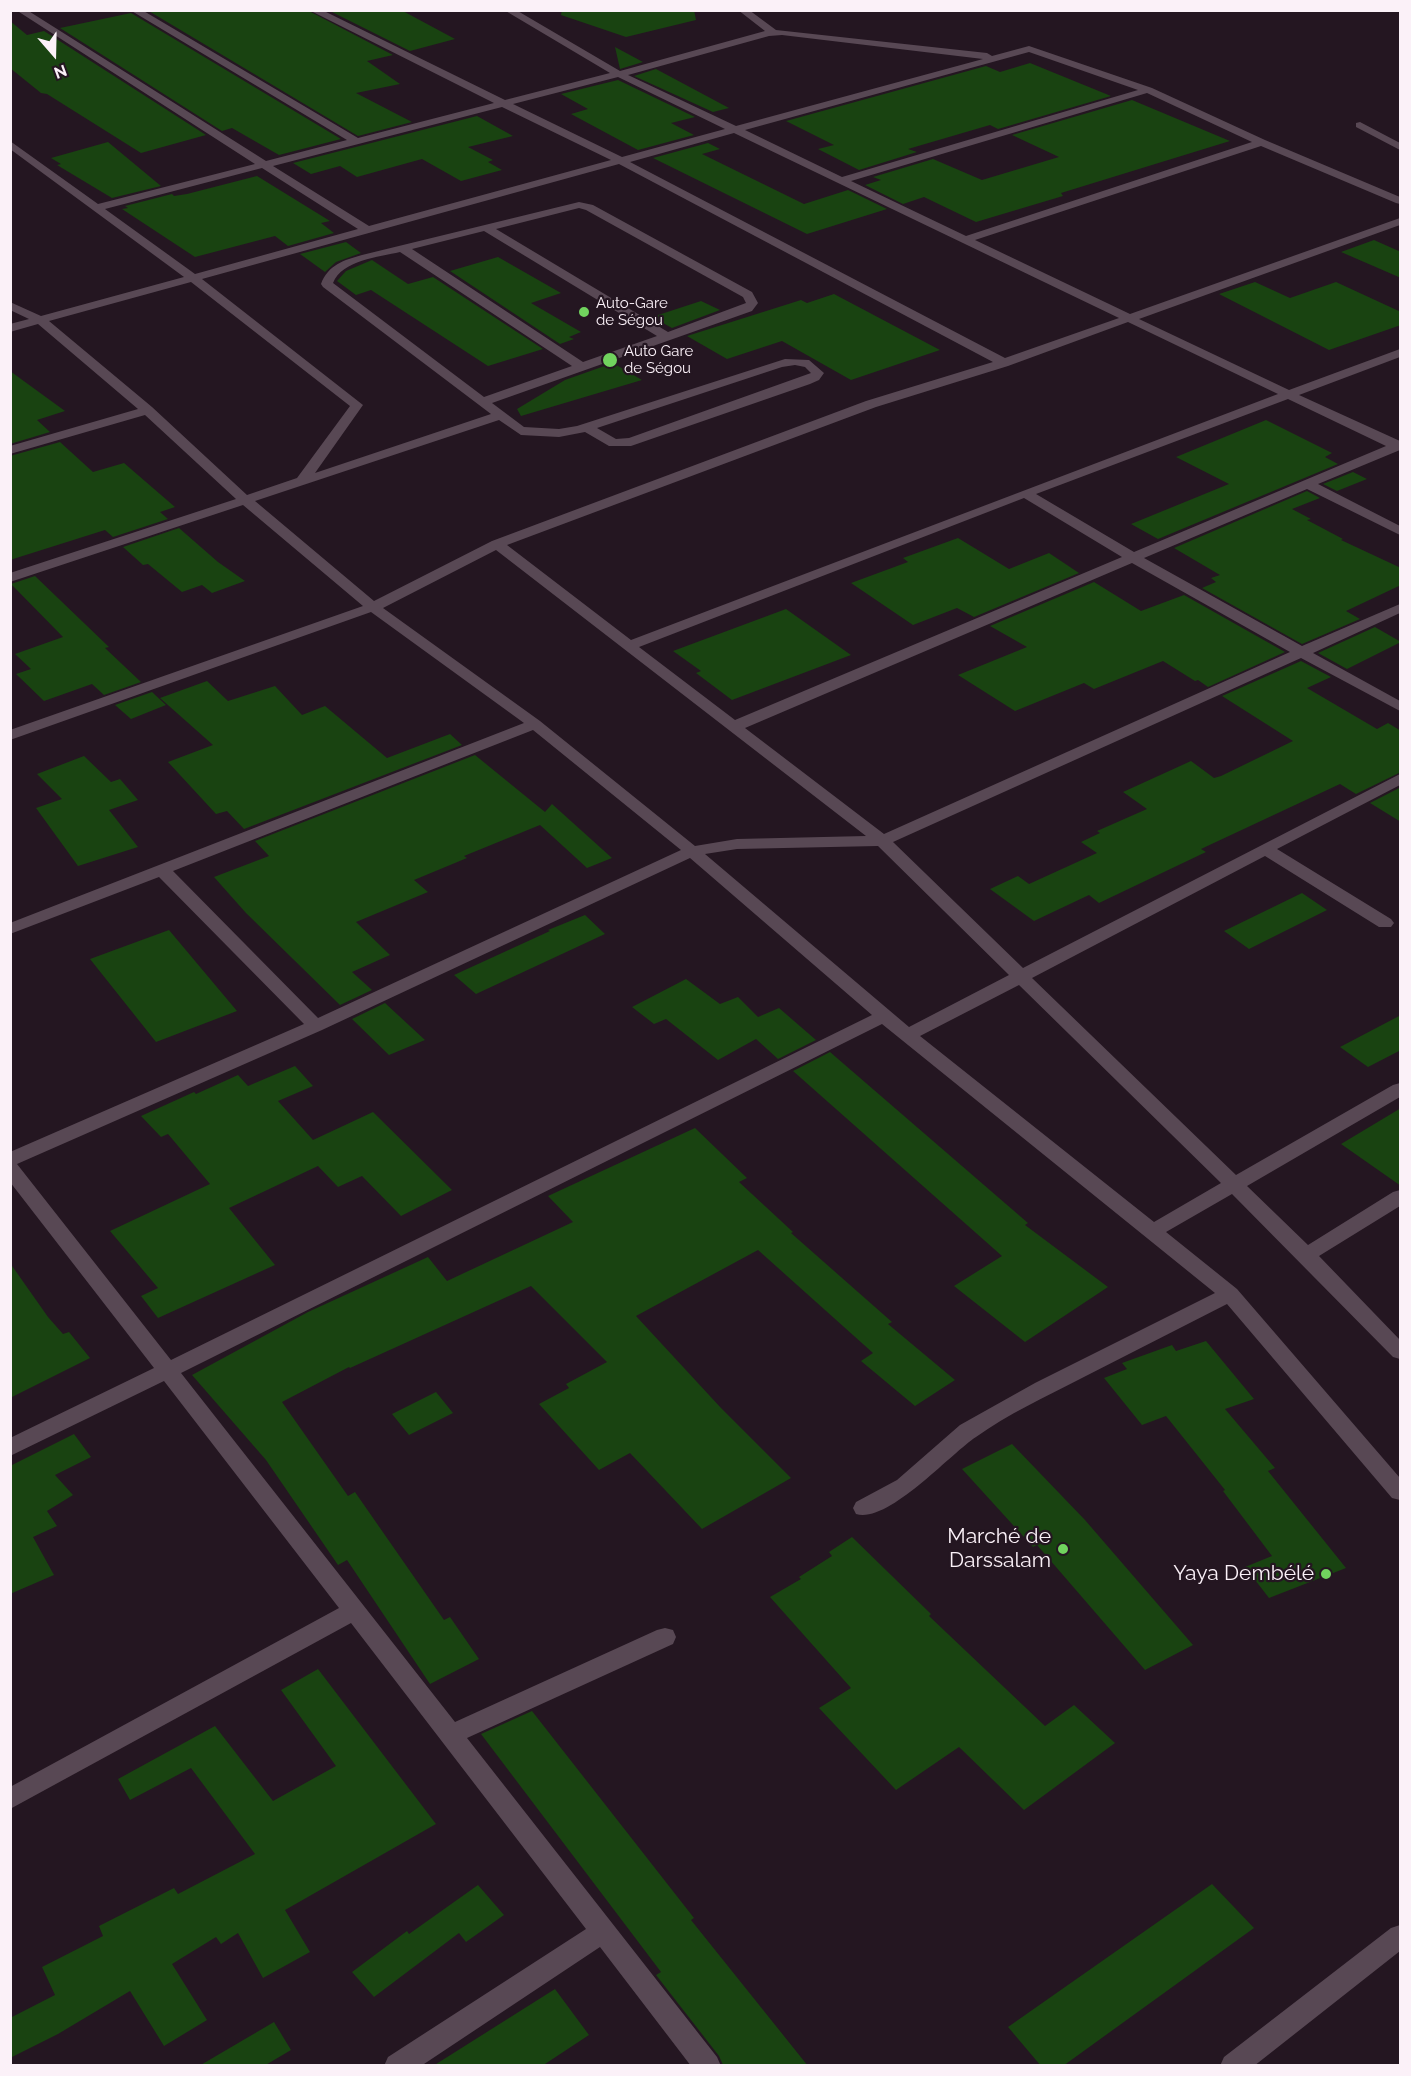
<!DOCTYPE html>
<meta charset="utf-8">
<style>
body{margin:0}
#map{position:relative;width:1411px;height:2076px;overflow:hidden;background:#241621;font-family:Raleway,sans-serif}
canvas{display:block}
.frame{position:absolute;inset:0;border:12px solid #fbf1f8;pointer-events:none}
.north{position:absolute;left:24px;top:24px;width:60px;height:60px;-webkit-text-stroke:4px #241621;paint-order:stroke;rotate:160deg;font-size:16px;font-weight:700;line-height:24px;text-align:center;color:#fbf1f8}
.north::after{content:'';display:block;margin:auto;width:21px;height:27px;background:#fbf1f8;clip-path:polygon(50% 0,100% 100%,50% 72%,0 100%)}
</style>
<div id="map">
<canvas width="1411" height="2076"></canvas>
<div class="frame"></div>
<div class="north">N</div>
</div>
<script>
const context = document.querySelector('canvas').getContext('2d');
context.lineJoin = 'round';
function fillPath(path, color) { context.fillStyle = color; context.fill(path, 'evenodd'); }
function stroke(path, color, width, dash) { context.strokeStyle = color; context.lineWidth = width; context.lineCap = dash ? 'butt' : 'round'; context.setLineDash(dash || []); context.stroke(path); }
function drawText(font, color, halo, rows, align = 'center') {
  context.font = font + ' Raleway,sans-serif'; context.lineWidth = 4.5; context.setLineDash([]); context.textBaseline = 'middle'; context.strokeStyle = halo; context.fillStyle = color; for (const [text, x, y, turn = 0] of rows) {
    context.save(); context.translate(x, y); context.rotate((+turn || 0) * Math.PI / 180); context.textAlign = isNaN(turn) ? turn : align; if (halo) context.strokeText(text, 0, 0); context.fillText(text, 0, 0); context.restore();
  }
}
fillPath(new Path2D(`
 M147 10H307L393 55 367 61 400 84 356 93 412 122 358 136Z
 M328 10H401L455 39 410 51Z
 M562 10H694L696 20 626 37 561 15Z
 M131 13 341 139 279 155 232 128 222 131 60 28Z
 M10 21 27 35 44 31 206 135 141 153 47 94 41 93 10 68Z
 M615 47 643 62 620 69Z
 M1030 63 1111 96 998 129 990 125 908 149 917 152 859 170 818 149 834 145 786 121 986 66 1000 72Z
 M656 69 729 108 713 112 634 76Z
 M618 80 695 117 671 123 694 135 638 150 571 114 588 109 561 94Z
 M1132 100 1230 141 1061 193 1063 196 976 222 924 197 903 204 865 185 881 180 873 177 933 159 982 180 1059 157 1012 135Z
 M477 116 513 136 468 147 493 160 488 162 502 170 461 181 422 159 357 177 340 166 311 174 293 163Z
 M108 142 161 186 112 198 57 165 61 164 51 158Z
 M708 143 720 149 702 154 804 204 848 190 887 209 807 234 653 158Z
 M257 176 330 221 321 223 334 233 288 246 275 236 195 257 122 209 128 208 125 206 172 194 174 196 187 194Z
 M1374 240 1401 252V278L1341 252Z
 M346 242 361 253 336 262 325 272 300 254Z
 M498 257 561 293 531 303 581 332 569 337 574 339 560 344 450 271Z
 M372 260 408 284 433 277 543 349 488 366 371 290 356 295 337 281 346 271Z
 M1255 282 1290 298 1336 282 1401 312V325L1329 350 1219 294Z
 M834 294 940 350 851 380 782 341 727 359 687 336 801 300 807 303Z
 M701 301 720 310 672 328 652 317Z
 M613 363 642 380 521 416 517 409 565 380Z
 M10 371 65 411 37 420 50 432 10 444Z
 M1266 420 1332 453 1325 457 1338 464 1158 539 1131 524 1229 484 1176 457Z
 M60 442 93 472 124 463 175 507 160 512 168 519 113 537 105 530 10 560V456Z
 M1353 472 1367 479 1337 491 1323 484Z
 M1307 491 1320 498 1292 509 1311 519 1307 520 1343 539 1341 540 1401 568V585L1346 611 1360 619 1302 644 1202 588 1216 582 1211 578 1220 575 1174 548Z
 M179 528 218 562 245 581 212 593 202 585 182 592 148 564 143 565 123 547Z
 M958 538 1009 569 1049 553 1079 573 974 617 957 608 913 625 851 583 908 562 903 558Z
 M35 576 109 647 105 648 141 682 104 695 92 684 44 701 16 674 31 669 15 654 63 637 11 584Z
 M1094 582 1141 611 1184 595 1285 652 1208 687 1198 680 1195 681 1163 661 1094 689 1084 683 1015 711 958 675 1027 647 990 626Z
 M786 609 851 655 732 700 696 673 701 671 673 651Z
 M1375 627 1401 642 1347 669 1318 653Z
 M1301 661 1331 677 1307 688 1377 729 1388 723 1401 731V772L1356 794 1340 784 1201 849 1206 852 1099 903 1089 895 1034 921 990 889 1018 876 1029 884 1097 853 1081 842 1100 833 1097 831 1147 809 1123 792 1191 761 1214 778 1221 776 1293 741 1222 696Z
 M207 681 228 701 275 686 302 715 325 706 387 758 450 734 462 745 244 829 227 811 216 814 168 762 213 745 160 698Z
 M152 692 166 705 131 719 115 705Z
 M475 755 545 812 552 804 612 858 587 868 540 825 464 856 467 858 414 880 428 892 356 922 390 955 352 972 372 990 340 1005 246 913 214 877 269 856 255 841Z
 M84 756 111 782 120 779 138 800 109 810 138 847 78 866 36 808 62 799 37 774Z
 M1401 787V822L1370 803Z
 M1302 893 1327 910 1249 949 1224 931Z
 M585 915 605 934 476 994 454 975 550 931 548 930Z
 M169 930 237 1011 156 1042 90 959Z
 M686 979 720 1004 738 997 758 1017 779 1008 816 1040 778 1059 756 1039 718 1060 666 1019 654 1024 632 1007Z
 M385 1003 425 1040 389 1055 352 1019Z
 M1401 1015V1050L1368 1067 1340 1047Z
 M830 1052 1028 1223 1025 1225 1108 1287 1025 1342 954 1286 1002 1256 793 1071Z
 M295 1066 313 1086 278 1101 313 1140 373 1112 452 1190 401 1216 362 1176 338 1187 318 1166 229 1208 275 1265 158 1318 141 1296 158 1288 110 1231 210 1184 168 1134 161 1137 141 1116 194 1092 196 1094 238 1075 248 1086Z
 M1401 1108V1186L1341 1144Z
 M695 1128 747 1178 739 1182 793 1232 791 1233 892 1322 888 1324 955 1380 915 1406 861 1361 873 1353 758 1250 636 1316 721 1408 791 1478 702 1529 630 1453 599 1470 539 1404 569 1388 566 1384 607 1362 531 1286 350 1368 349 1367 282 1402 348 1496 355 1492 444 1620 450 1617 479 1659 430 1684 347 1560 338 1565 266 1460 192 1375 308 1312 428 1257 447 1281 573 1222 548 1196Z
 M10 1263 48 1317 63 1334 69 1332 90 1358 10 1398Z
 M1206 1341 1254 1399 1225 1409 1275 1468 1268 1471 1346 1568 1269 1598 1245 1567 1272 1556 1223 1491 1225 1490 1166 1416 1142 1425 1104 1378 1127 1369 1122 1363 1172 1345 1176 1351Z
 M436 1392 453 1413 409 1435 392 1414Z
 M74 1434 91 1457 55 1475 73 1495 47 1511 57 1526 33 1537 54 1575 10 1594V1466Z
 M1012 1444 1085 1520 1193 1645 1145 1670 1037 1545 1033 1547 962 1469Z
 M852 1537 931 1614 929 1616 1045 1726 1074 1705 1115 1743 1024 1810 959 1747 896 1790 819 1708 851 1688 770 1597 801 1579 799 1577 832 1556 829 1552Z
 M318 1669 436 1824 285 1910 310 1952 263 1978 238 1933 221 1944 216 1937 172 1964 207 2020 164 2046 130 1991 58 2034 10 2058V2018L55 1995 42 1967 103 1936 99 1926 174 1888 178 1894 255 1854 191 1768 130 1800 118 1779 215 1726 273 1801 336 1766 281 1690Z
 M532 1711 694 1918 691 1920 808 2066 723 2065 719 2056 656 1975 661 1972 481 1734Z
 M1212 1884 1254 1928 1063 2066H1041L1008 2027Z
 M478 1885 504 1915 466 1942 459 1933 374 1997 352 1972 407 1931 409 1934Z
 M555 1989 589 2035 542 2066H433Z
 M274 2022 291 2050 264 2066H199Z`), '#194311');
fillPath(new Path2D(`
 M16 10H27L266 161 347 140 130 10H142L358 138 494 103 309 10H322L505 100 610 73 504 10H516L620 71 765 31 738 10H749L776 30 987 53 992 56 1029 46 1152 88 1265 140 1400 197V204L1396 203 1261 146 975 240 1130 314 1400 218V225L1139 319 1289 390 1400 349V357L1299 395 1400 441V450L1318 484 1400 526V535L1307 489 1144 558 1302 646 1400 604V613L1313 653 1400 701V711L1301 658 893 842 1023 968 1400 774V785L1277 849 1391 919 1394 923 1391 927H1379L1265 856 1032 978 1236 1175 1393 1085 1400 1083V1097L1247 1186 1308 1245 1393 1192 1400 1190V1206L1319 1256 1400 1340V1359L1393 1357 1232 1194 1166 1232 1237 1289 1400 1478V1500L1392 1498 1227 1304C1178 1329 1129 1354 1080 1379 1045 1397 1008 1414 976 1437 950 1454 888 1524 856 1514L853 1508 856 1502 897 1480 960 1425 1035 1383 1215 1293 882 1024 181 1373 455 1722 657 1630 665 1628 673 1630 676 1637 673 1644 467 1738 717 2057 721 2066H691L600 1947 421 2066H384L388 2057 586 1929 351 1623 10 1809V1787L339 1608 164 1381 10 1456V1438L154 1368 10 1182V1152L304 1024 159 877 10 934V923L524 723 371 612 10 740V730L363 606 243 505 10 582V573L236 499 145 415 10 454V446L138 409 38 324 10 332V324L29 319 10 310V302L41 316 184 277 10 149V141L98 204 255 164ZM782 35 983 59 736 126 628 75 769 36ZM1029 52 1138 90 842 177 745 130ZM618 77 725 129 622 157 513 104ZM1147 93 1252 142 966 236 851 181ZM502 107 611 160 369 226 273 166ZM734 133 1119 318 1005 358 630 162ZM619 164 993 362 866 401 492 541 374 601 255 501 499 420 521 435 559 437 585 432 609 446H631L810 384 819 380 824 373 809 360 785 359 577 426 559 429 524 427 492 403 752 311 758 303 752 292 593 205 579 202 362 255C344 260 328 265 321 284L323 287 491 414 315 473 363 405 202 279ZM262 168 358 229 195 274 105 209ZM579 208 586 210 743 297 746 303 668 332 496 229ZM484 231 657 336 583 362 412 249ZM400 252 572 366 484 397 333 283C342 260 379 257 400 252ZM191 282 350 406 297 478 247 495 152 407 49 321ZM1128 322 1278 394 631 640 507 545 876 407 1008 366ZM795 365 805 367 811 373 629 438 616 439 597 428 782 367ZM1288 399 1386 446 1134 552 1036 494ZM1024 498 1122 557 735 720 639 647ZM496 550 866 836 737 839 695 846 540 721 383 608ZM1132 563 1290 652 884 834 745 728ZM533 730 681 850 318 1018 173 871ZM878 846 1009 975 909 1027 705 854 737 849ZM690 858 872 1015 171 1360 17 1164 322 1030ZM1019 985 1221 1183 1154 1222 920 1036Z
 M1360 122 1400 143V150L1356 127V123Z
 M1400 1925V1951L1254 2066H1220L1224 2057 1391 1928Z`), '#584854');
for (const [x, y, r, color] of [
 [584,312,6,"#71d35e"],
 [610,360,8,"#71d35e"],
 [1063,1549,6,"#71d35e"],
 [1326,1574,6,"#71d35e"]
]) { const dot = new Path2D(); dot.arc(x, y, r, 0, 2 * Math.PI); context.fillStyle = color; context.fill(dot); stroke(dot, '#241621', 2); }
drawText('15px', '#fbf1f8', '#241621', [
 ["Auto-Gare",596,303],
 ["de Ségou",596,320],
 ["Auto Gare",624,351],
 ["de Ségou",624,368]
], 'left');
drawText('21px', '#fbf1f8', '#241621', [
 ["Marché de",1051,1537],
 ["Darssalam",1051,1561],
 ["Yaya Dembélé",1314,1574]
], 'right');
</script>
